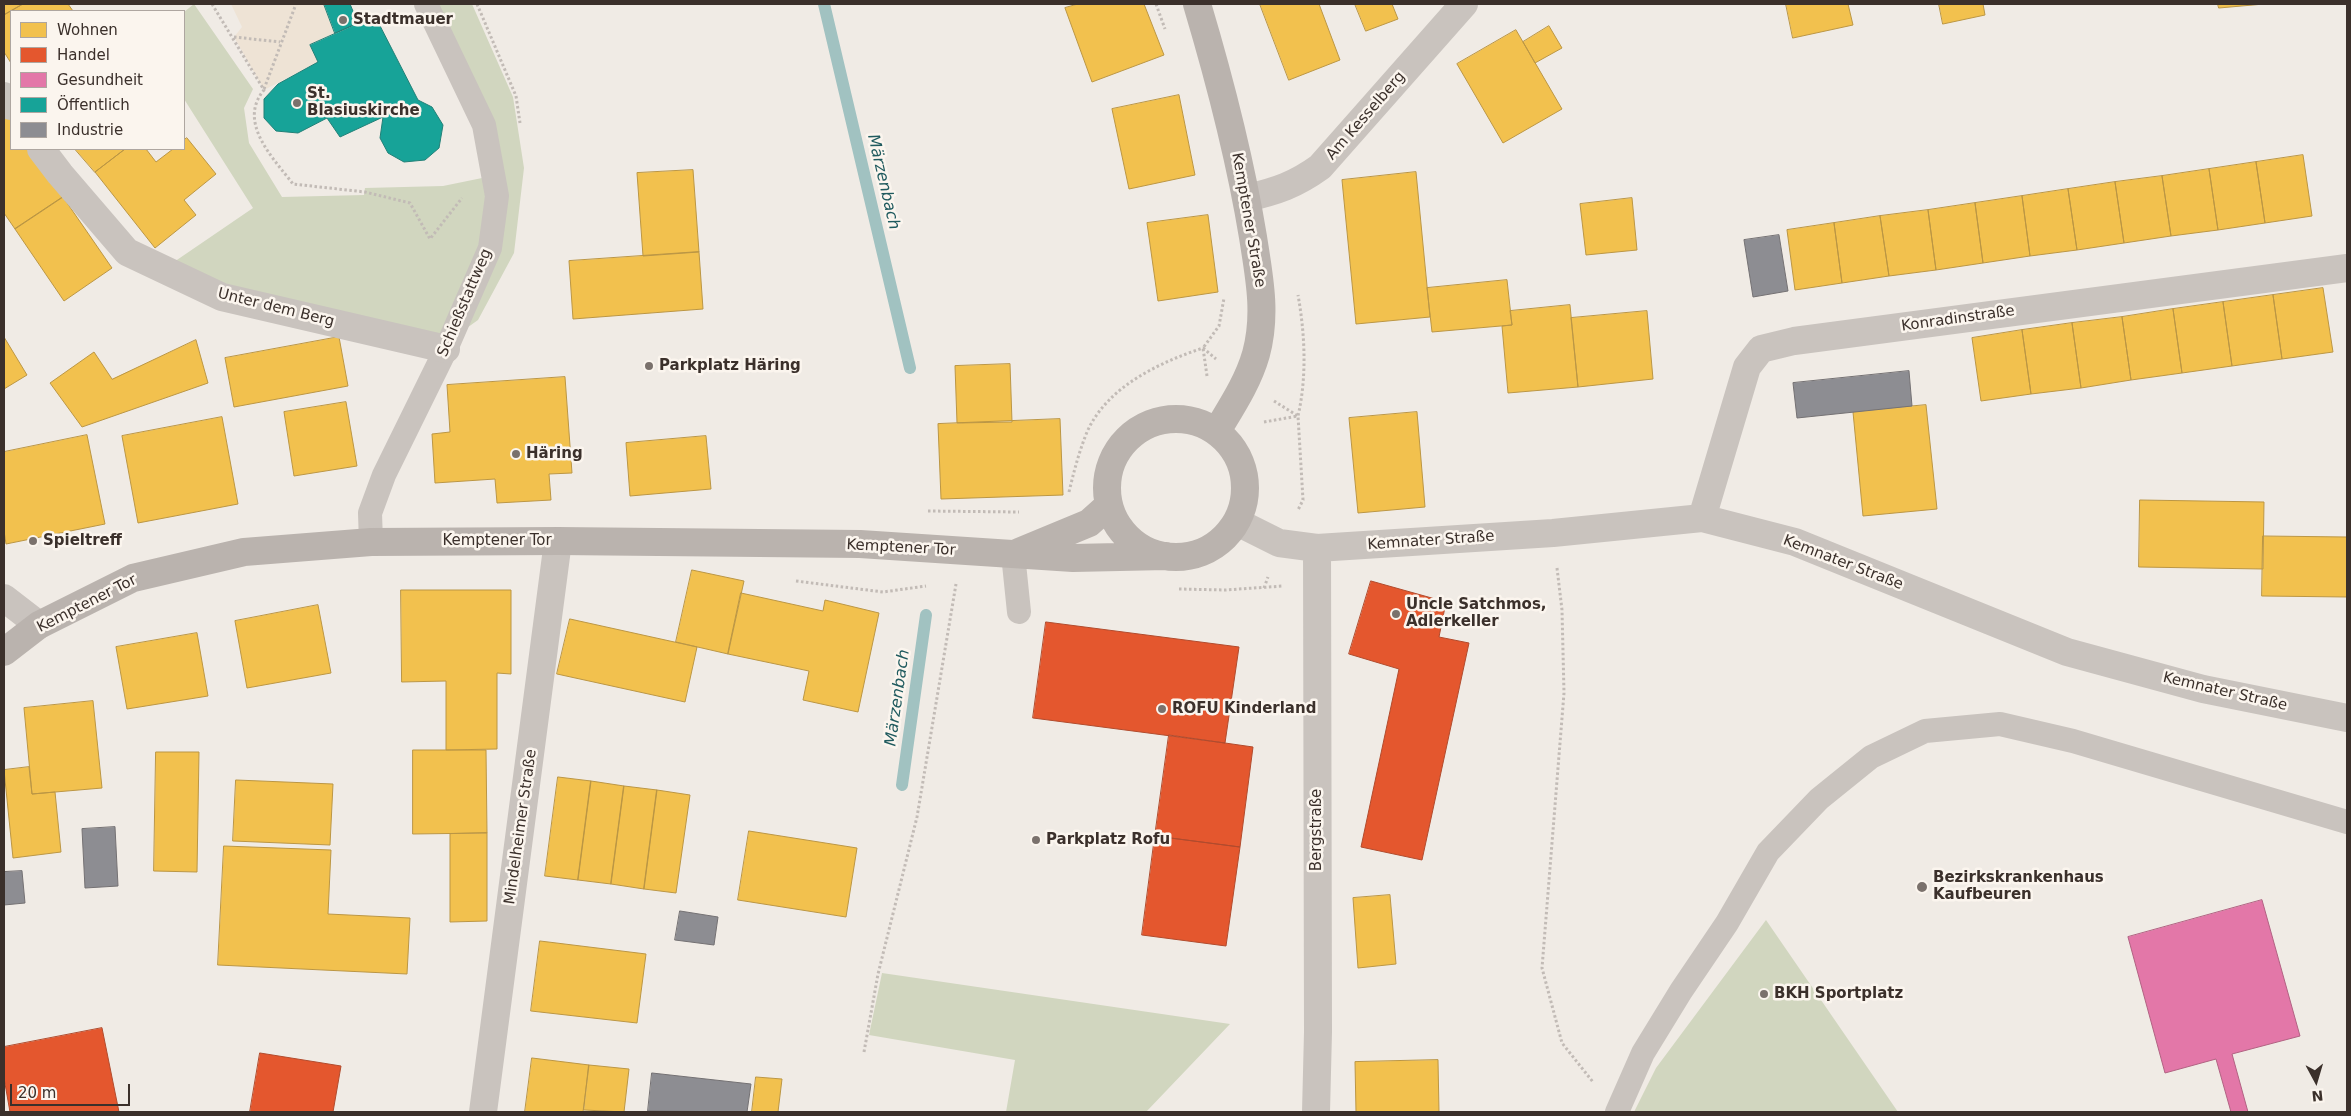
<!DOCTYPE html>
<meta charset="utf-8">
<style>
body{margin:0}
#map{position:relative;width:2351px;height:1116px;overflow:hidden;background:#f0ebe5;font-family:"DejaVu Sans",sans-serif}
canvas{display:block}
.frame{position:absolute;inset:0;border:5px solid #3b302b;pointer-events:none}
.legend{position:absolute;left:10px;top:10px;width:175px;height:140px;box-sizing:border-box;background:#fbf5ee;border:1px solid #aea6a0;margin:0;padding:6px 9px;list-style:none;font-size:15px;color:#3b302b}
.legend li{display:flex;align-items:center;gap:10px;height:25px}
.legend b{width:25px;border:1px solid #aea6a0}
.north{position:absolute;left:2291px;top:1056px;width:50px;height:50px;-webkit-text-stroke:4px #fbf5ee;paint-order:stroke;rotate:174deg;font-size:14px;font-weight:700;line-height:20px;text-align:center;color:#3b302b}
.north::after{content:'';display:block;margin:auto;width:18px;height:22px;background:#3b302b;clip-path:polygon(50% 0,100% 100%,50% 72%,0 100%)}
.scale{position:absolute;left:10px;top:1084px;width:120px;height:22px;box-sizing:border-box;border:2px solid #3b302b;border-top:0;padding-left:6px;font-size:15px;line-height:18px;white-space:nowrap;color:#3b302b;-webkit-text-stroke:4px #fbf5ee;paint-order:stroke}
</style>
<div id="map">
<canvas width="2351" height="1116"></canvas>
<div class="frame"></div>
<ul class="legend">
<li><b style="height:14px;background:#f2c14e"></b>Wohnen</li>
<li><b style="height:14px;background:#e4572e"></b>Handel</li>
<li><b style="height:14px;background:#e377a8"></b>Gesundheit</li>
<li><b style="height:14px;background:#17a398"></b>Öffentlich</li>
<li><b style="height:14px;background:#8d8d92"></b>Industrie</li>
</ul>
<div class="north">N</div>
<div class="scale">20 m</div>
</div>
<script>
const context = document.querySelector('canvas').getContext('2d');
context.lineJoin = 'round';
function fillPath(path, color) { context.fillStyle = color; context.fill(path, 'evenodd'); }
function stroke(path, color, width, dash) { context.strokeStyle = color; context.lineWidth = width; context.lineCap = dash ? 'butt' : 'round'; context.setLineDash(dash || []); context.stroke(path); }
function drawText(font, color, halo, rows, align = 'center') {
  context.font = font + ' "DejaVu Sans",sans-serif'; context.lineWidth = 5; context.setLineDash([]); context.textBaseline = 'middle'; context.strokeStyle = halo; context.fillStyle = color; for (const [text, x, y, turn = 0] of rows) {
    context.save(); context.translate(x, y); context.rotate((+turn || 0) * Math.PI / 180); context.textAlign = isNaN(turn) ? turn : align; if (halo) context.strokeText(text, 0, 0); context.fillText(text, 0, 0); context.restore();
  }
}
fillPath(new Path2D(`
 M194 4 253 89 244 108 249 143 282 197 364 195 365 188 443 186 487 177 483 248 443 339 224 290 171 264 253 208 184 99V12Z
 M436 4H472L513 97 524 168 514 253 478 320 457 335 503 196Z
 M1766 920 1898 1112H1634L1656 1068Z
 M882 973 1230 1024 1146 1112H1006L1015 1060 869 1035Z`), '#d1d6bf');
fillPath(new Path2D(`
 M231 4H324L335 33 310 45 318 62 264 90 234 37 242 27Z`), '#eee3d5');
const homes = new Path2D(`
 M4 4H23L4 15Z
 M23 4H68L73 11H11V63L4 52V15Z
 M1078 4H1144L1164 55 1092 82 1065 8Z
 M1260 4H1319L1340 60 1289 80Z
 M1355 4H1392L1398 19 1366 31Z
 M1786 4H1848L1853 25 1793 38Z
 M1939 4H1983L1985 15 1943 24Z
 M2218 4H2264L2219 8Z
 M1549 26 1562 48 1535 63 1523 42Z
 M1516 30 1562 109 1503 143 1457 64Z
 M1179 95 1195 175 1129 189 1112 109Z
 M4 110 11 121V149H30L63 197 15 229 4 213Z
 M187 138 216 174 184 200 196 215 155 248 95 172 125 149H146L156 162 173 149H184V140Z
 M75 149H125L95 172Z
 M2303 155 2312 216 2265 223 2256 162Z
 M2256 162 2265 223 2218 230 2209 169Z
 M2209 169 2218 230 2171 236 2162 176Z
 M693 170 699 252 643 256 637 173Z
 M1416 172 1430 317 1356 324 1342 180Z
 M2162 176 2171 236 2124 243 2115 182Z
 M2115 182 2124 243 2077 250 2068 189Z
 M2068 189 2077 250 2030 256 2022 196Z
 M2022 196 2030 256 1983 263 1975 203Z
 M63 197 112 268 64 301 15 229Z
 M1632 198 1637 250 1586 255 1580 204Z
 M1975 203 1983 263 1936 270 1928 210Z
 M1928 210 1936 270 1889 276 1880 216Z
 M1208 215 1218 292 1158 301 1147 223Z
 M1880 216 1889 276 1842 283 1834 223Z
 M1834 223 1842 283 1795 290 1787 230Z
 M699 252 703 309 573 319 569 261Z
 M1507 280 1512 325 1432 332 1427 288Z
 M2323 288 2333 352 2282 359 2273 295Z
 M2273 295 2282 359 2232 366 2223 302Z
 M2223 302 2232 366 2182 373 2173 309Z
 M1570 305 1578 387 1508 393 1502 326 1512 325 1510 311Z
 M2173 309 2182 373 2131 380 2122 317Z
 M1647 311 1653 379 1578 387 1571 318Z
 M2122 317 2131 380 2081 388 2072 323Z
 M2072 323 2081 388 2031 394 2022 330Z
 M2022 330 2031 394 1981 401 1972 338Z
 M4 337 27 375 4 389Z
 M339 337 348 386 234 407 225 358Z
 M196 340 208 383 82 427 50 383 94 352 112 379Z
 M1010 364 1012 422 957 423 955 366Z
 M565 377 572 473 549 474 551 500 497 503 495 479 435 483 432 434 450 432 447 385Z
 M346 402 357 466 294 476 284 412Z
 M1926 405 1937 509 1863 516 1853 412Z
 M1417 412 1425 507 1358 513 1349 418Z
 M222 417 238 504 138 523 122 436Z
 M1060 419 1063 495 941 499 938 424Z
 M87 435 105 524 6 544 4 531V452Z
 M706 436 711 489 630 496 626 443Z
 M2140 500 2264 502 2263 569 2139 567Z
 M2263 536 2347 537V597L2262 596Z
 M692 570 744 581 728 654 676 642Z
 M401 590H511V674L497 673V749L446 750V681L402 682Z
 M741 593 823 611 825 600 879 613 858 712 803 700 809 671 728 654Z
 M318 605 331 673 247 688 235 621Z
 M570 619 697 647 685 702 557 674Z
 M197 633 208 696 127 709 116 647Z
 M93 701 102 788 32 794 24 708Z
 M413 750H486L487 833 413 834Z
 M156 752H199L197 872 154 871Z
 M29 767 32 794 55 792 61 852 13 858 4 770Z
 M558 777 591 781 578 880 545 876Z
 M236 780 333 784 330 845 233 841Z
 M591 781 624 786 611 884 578 880Z
 M624 786 657 790 644 889 611 884Z
 M657 790 690 795 676 893 644 889Z
 M749 831 857 848 846 917 738 900Z
 M487 833V921L450 922V834Z
 M224 846 331 850 328 914 410 918 407 974 218 965Z
 M1390 895 1396 964 1358 968 1353 898Z
 M540 941 646 954 637 1023 531 1011Z
 M532 1058 589 1065 583 1112H525Z
 M1438 1060 1439 1112H1356L1355 1062Z
 M589 1065 629 1069 624 1112 584 1110Z
 M756 1077 782 1079 778 1112H752Z`);
fillPath(homes, '#f2c14e');
stroke(homes, '#bb9644', 1);
const shops = new Path2D(`
 M1371 581 1446 602 1439 637 1469 643 1422 860 1361 847 1399 669 1349 654Z
 M1046 622 1239 647 1225 743 1033 718Z
 M1169 735 1253 747 1240 847 1155 836Z
 M1155 836 1240 847 1226 946 1142 935Z
 M102 1028 119 1112H10L4 1078V1047Z
 M260 1053 341 1066 333 1112H250Z`);
fillPath(shops, '#e4572e');
stroke(shops, '#b14b2d', 1);
const health = new Path2D(`
 M2262 900 2300 1036 2232 1054 2248 1112H2231L2216 1059 2165 1073 2128 937Z`);
fillPath(health, '#e377a8');
stroke(health, '#b16282', 1);
const public = new Path2D(`
 M324 4H350L358 23 335 33Z
 M375 16 418 100 432 107 443 125 439 148 425 160 404 162 388 153 380 138 383 117 340 137 327 118 298 133 276 131 264 118V99L278 84 318 62 310 45Z`);
fillPath(public, '#17a398');
stroke(public, '#228077', 1);
const industry = new Path2D(`
 M1779 235 1788 291 1753 297 1744 240Z
 M1909 371 1912 406 1797 418 1793 383Z
 M115 827 118 886 85 888 82 829Z
 M22 871 25 903 4 905V872Z
 M680 911 718 917 714 945 675 940Z
 M652 1073 751 1084 747 1112 648 1111Z`);
fillPath(industry, '#8d8d92');
stroke(industry, '#747173', 1);
stroke(new Path2D(`
 M824 4 910 368
 M902 785 926 615`), '#a1c2c1', 12);
stroke(new Path2D(`
 M212 4 264 90C237 122 273 158 293 184L365 192 410 203 430 239 462 198
 M477 4 516 96 520 123
 M1156 4 1165 29
 M234 37 280 42
 M264 89 296 4
 M1207 376 1203 348 1219 326 1224 298
 M1274 401 1298 416 1303 500 1298 510
 M1264 422 1298 416C1307 377 1305 334 1298 295
 M1069 492C1074 471 1079 452 1087 432 1107 387 1158 363 1203 348L1216 359
 M928 511 1019 512
 M1557 568 1562 610 1564 693 1542 968 1562 1043 1593 1082
 M796 581 883 592 926 586
 M1264 588 1268 577
 M1179 589 1225 590 1283 586
 M864 1052 878 974 917 817 956 584`), '#c2bbb6', 3, [2.5, 2.5]);
stroke(new Path2D(`
 M371 542 370 513 384 475 446 349 490 248 497 196 484 125 426 4
 M1013 554 1019 612
 M1617 1112 1643 1053 1681 991 1727 923 1768 852 1819 799 1871 757 1925 731 2000 724 2073 741 2347 822`), '#c9c3be', 24);
stroke(new Path2D(`
 M4 96 11 106
 M41 149 60 174 127 252 222 297 446 349`), '#c9c3be', 28);
stroke(new Path2D(`
 M1247 198C1277 191 1295 185 1320 167L1464 4
 M1702 518 1747 367 1761 349 1794 341 2347 268
 M1237 522 1279 543 1317 548 1553 533 1702 518 1795 542 2067 652 2203 689 2347 718
 M4 598 39 625
 M483 1112 558 541
 M1316 1112 1318 1032 1317 548`), '#c9c3be', 28);
stroke(new Path2D(`
 M1197 4C1220 81 1240 158 1253 237 1259 276 1267 314 1256 354 1248 382 1232 406 1217 431
 M1107 488a69 69 0 1 1 138 0a69 69 0 1 1-138 0Z
 M1019 552 1089 523 1108 506
 M4 652 39 625 133 578 244 552 371 542 558 541 860 544 1073 558 1166 556`), '#bab3ae', 28);
for (const [x, y, r, color] of [
 [343,20,5,"#7a716c"],
 [297,103,5,"#7a716c"],
 [649,366,5,"#7a716c"],
 [516,454,5,"#7a716c"],
 [33,541,5,"#7a716c"],
 [1396,614,5,"#7a716c"],
 [1162,709,5,"#7a716c"],
 [1036,840,5,"#7a716c"],
 [1922,887,6,"#7a716c"],
 [1764,994,5,"#7a716c"]
]) { const dot = new Path2D(); dot.arc(x, y, r, 0, 2 * Math.PI); context.fillStyle = color; context.fill(dot); stroke(dot, '#fbf5ee', 2); }
drawText('bold 15px', '#3b302b', '#fbf5ee', [
 ["Stadtmauer",353,20],
 ["St.",307,94],
 ["Blasiuskirche",307,111],
 ["Parkplatz Häring",659,366],
 ["Häring",526,454],
 ["Spieltreff",43,541],
 ["Uncle Satchmos,",1406,605],
 ["Adlerkeller",1406,622],
 ["ROFU Kinderland",1172,709],
 ["Parkplatz Rofu",1046,840],
 ["Bezirkskrankenhaus",1933,878],
 ["Kaufbeuren",1933,895],
 ["BKH Sportplatz",1774,994]
], 'left');
drawText('15px', '#3b302b', '#fbf5ee', [
 ["Am Kesselberg",1366,116,-49],
 ["Kemptener Straße",1248,220,80],
 ["Schießstattweg",465,303,-67],
 ["Unter dem Berg",276,308,14],
 ["Konradinstraße",1958,319,-8],
 ["Kemptener Tor",497,541],
 ["Kemnater Straße",1431,541,-4],
 ["Kemptener Tor",901,548,3],
 ["Kemnater Straße",1843,563,21],
 ["Kemptener Tor",87,604,-27],
 ["Kemnater Straße",2225,692,13],
 ["Mindelheimer Straße",521,827,-82],
 ["Bergstraße",1317,830,-90]
]);
drawText('italic 16px', '#1f5a5e', '#fbf5ee', [
 ["Märzenbach",883,182,77],
 ["Märzenbach",898,698,-82]
]);
</script>
